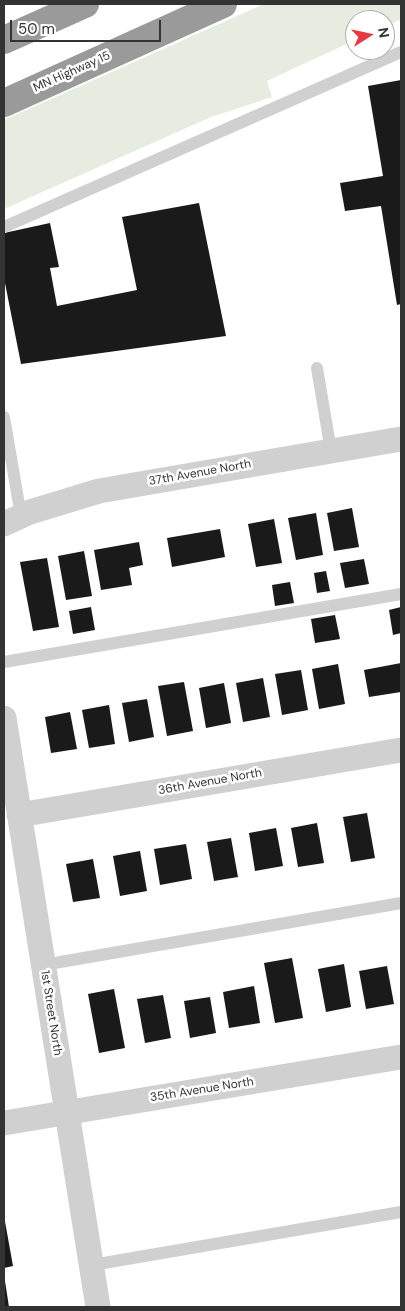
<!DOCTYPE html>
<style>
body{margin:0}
#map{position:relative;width:405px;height:1311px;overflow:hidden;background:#fff;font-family:"DM Sans",sans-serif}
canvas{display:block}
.frame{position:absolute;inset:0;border:5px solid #333;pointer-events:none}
.north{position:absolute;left:345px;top:10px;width:50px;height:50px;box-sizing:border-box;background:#fff;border:1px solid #adadad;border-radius:50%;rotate:80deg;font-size:14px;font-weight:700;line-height:20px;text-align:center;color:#333}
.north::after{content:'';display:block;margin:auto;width:18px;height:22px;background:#e63946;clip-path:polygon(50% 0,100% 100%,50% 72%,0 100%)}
.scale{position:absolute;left:10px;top:20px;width:151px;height:22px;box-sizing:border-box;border:2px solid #333;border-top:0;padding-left:6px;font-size:15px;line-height:18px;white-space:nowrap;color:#333;-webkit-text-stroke:4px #fff;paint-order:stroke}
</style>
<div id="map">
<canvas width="405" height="1311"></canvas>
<div class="frame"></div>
<div class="north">N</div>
<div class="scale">50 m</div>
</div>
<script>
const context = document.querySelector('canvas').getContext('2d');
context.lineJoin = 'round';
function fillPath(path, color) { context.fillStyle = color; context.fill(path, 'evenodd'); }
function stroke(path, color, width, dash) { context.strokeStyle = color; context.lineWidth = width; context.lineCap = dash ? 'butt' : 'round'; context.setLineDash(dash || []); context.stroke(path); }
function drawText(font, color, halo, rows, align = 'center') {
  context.font = font + ' "DM Sans",sans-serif'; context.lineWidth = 5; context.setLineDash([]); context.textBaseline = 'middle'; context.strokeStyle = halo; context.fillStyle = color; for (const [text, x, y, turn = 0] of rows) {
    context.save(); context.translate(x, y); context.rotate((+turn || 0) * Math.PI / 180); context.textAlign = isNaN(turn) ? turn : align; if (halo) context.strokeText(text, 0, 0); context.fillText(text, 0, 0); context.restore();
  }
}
fillPath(new Path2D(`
 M264 4H401V19L385 27V20H355V40L267 81 272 97 211 117 4 209V120Z`), '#e6ecdf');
fillPath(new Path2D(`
 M401 80V304L397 305 381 206 345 211 340 183 383 176 368 86Z
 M199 203 226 336 21 364 4 278V233L50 223 59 267 50 268 57 306 137 290 122 217Z
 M352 508 359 547 334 551 327 513Z
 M316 513 323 555 296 560 288 518Z
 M274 519 282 563 256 567 248 524Z
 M220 529 225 557 172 567 167 538Z
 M139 542 143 565 129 568 132 585 101 590 94 550Z
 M84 551 92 596 66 600 58 556Z
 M47 558 59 627 33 631 20 562Z
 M364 559 369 584 345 588 340 563Z
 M326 571 330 591 317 593 314 573Z
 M290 582 294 603 275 606 272 585Z
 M91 607 95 630 73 634 69 611Z
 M401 607V633L393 635 389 610Z
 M335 615 340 639 315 643 311 619Z
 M401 663V692L369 697 364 670Z
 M338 664 345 704 319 709 312 669Z
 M301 670 308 710 282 715 275 674Z
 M263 678 270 717 243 722 236 683Z
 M184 682 193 731 167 736 158 686Z
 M224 683 231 723 206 728 199 688Z
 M147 699 154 737 129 742 122 703Z
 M109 705 115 744 89 748 82 710Z
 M70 712 77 749 51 753 45 717Z
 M367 813 375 858 351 862 343 817Z
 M317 823 324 863 298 867 291 828Z
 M276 828 283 866 255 871 249 833Z
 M231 838 238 877 214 881 207 842Z
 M186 844 192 879 160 885 154 849Z
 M140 851 147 891 120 896 113 856Z
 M93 859 100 898 73 902 66 864Z
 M292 958 303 1018 275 1023 264 963Z
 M344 964 351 1007 326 1012 318 969Z
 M387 966 394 1004 366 1009 359 971Z
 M254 986 260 1023 229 1028 223 992Z
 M114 989 125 1048 99 1053 88 994Z
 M163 995 171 1038 145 1043 137 999Z
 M210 997 216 1033 190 1038 184 1001Z
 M4 1216 13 1266 4 1268Z
 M4 1281H5L9 1307H4Z`), '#1a1a1a');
stroke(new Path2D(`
 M4 227 401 52
 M317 368 331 451
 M4 417 21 516
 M4 662 401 594
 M43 965 401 903
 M92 1265 401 1212`), '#d0d0d0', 12);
stroke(new Path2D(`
 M4 524 30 512 99 491 401 439
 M4 718 98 1307
 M19 815 401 750
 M4 1123 401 1057`), '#d0d0d0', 25);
stroke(new Path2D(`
 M4 40 85 4
 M4 103 223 4`), '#9a9a9a', 28);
drawText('12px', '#333', '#fff', [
 ["MN Highway 15",72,72,-24],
 ["37th Avenue North",200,473,-10],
 ["36th Avenue North",210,782,-10],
 ["1st Street North",51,1013,81],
 ["35th Avenue North",202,1090,-9]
]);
</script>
